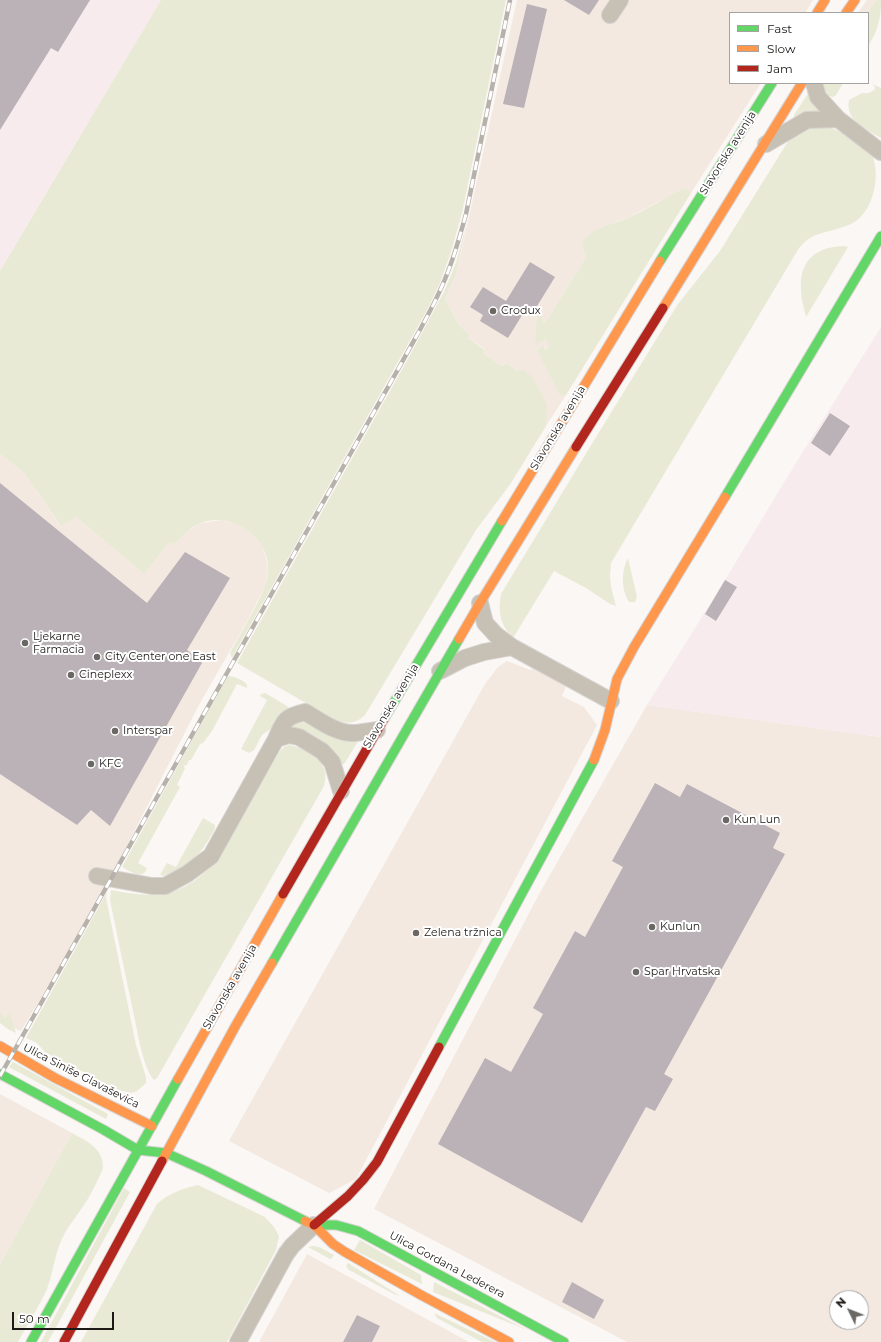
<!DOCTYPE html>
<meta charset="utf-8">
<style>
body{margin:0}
#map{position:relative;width:881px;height:1342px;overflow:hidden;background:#faf7f4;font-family:Montserrat,sans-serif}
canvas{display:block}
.legend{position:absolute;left:729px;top:12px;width:140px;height:72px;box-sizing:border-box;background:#fff;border:1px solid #a4a3a2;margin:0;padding:5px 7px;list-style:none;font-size:12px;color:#1c1916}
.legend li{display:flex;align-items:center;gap:8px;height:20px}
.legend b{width:20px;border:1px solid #a4a3a2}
.north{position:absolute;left:829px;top:1290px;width:40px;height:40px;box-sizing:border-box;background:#fff;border:1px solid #a4a3a2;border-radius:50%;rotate:313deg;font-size:11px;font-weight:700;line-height:16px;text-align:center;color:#1c1916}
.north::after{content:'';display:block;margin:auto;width:14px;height:18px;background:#6a6764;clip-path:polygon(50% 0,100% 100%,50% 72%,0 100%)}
.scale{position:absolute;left:12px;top:1312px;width:102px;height:18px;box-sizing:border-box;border:2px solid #1c1916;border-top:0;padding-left:5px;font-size:12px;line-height:14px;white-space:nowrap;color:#1c1916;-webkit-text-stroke:3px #fff;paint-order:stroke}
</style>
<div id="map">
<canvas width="881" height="1342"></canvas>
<ul class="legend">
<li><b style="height:5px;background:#63d668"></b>Fast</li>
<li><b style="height:5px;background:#ff974d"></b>Slow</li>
<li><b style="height:5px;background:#b3261e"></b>Jam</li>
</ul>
<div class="north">N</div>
<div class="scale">50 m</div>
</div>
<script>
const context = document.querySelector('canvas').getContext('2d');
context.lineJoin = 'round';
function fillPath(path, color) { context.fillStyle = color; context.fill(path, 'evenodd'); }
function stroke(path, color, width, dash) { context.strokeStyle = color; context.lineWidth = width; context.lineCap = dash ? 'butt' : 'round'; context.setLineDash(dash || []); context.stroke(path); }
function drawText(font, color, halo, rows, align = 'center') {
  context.font = font + ' Montserrat,sans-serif'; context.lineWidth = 4; context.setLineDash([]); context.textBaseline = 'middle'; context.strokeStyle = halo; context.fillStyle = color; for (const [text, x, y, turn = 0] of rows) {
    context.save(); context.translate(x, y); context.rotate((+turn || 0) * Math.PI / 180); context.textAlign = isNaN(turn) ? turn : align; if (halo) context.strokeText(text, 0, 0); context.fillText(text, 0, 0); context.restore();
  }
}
fillPath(new Path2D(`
 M517 0H813L805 13H730V83H761L691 193 688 189 685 188 627 218 599 228 586 257 545 323H543L540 341 545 339 549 347 545 350 543 347 566 395 546 426 548 411 517 371 507 363 502 366 483 353 485 349 468 338 470 335 459 325 445 299 456 275Z
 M867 0H876L867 13H858Z
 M0 454 24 473 60 525 76 517 144 574 170 542 175 544 185 532 201 523 222 520 241 525 253 534 262 545 267 562 268 573 265 586 250 616 200 703 94 910 21 1031 4 1024 0 1019Z
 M507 661 530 670 538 667 567 684 562 696 584 707 597 725 356 1179 329 1193 229 1141 485 684 498 667Z
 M647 705 881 737V1342H627L374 1209 538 896ZM837 1298H861V1322H837Z
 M0 1094 72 1133 0 1264Z
 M307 1254 469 1342H259Z`), '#f3e9e1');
fillPath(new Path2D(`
 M0 0H161L0 271Z
 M881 327V737L647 705 725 580 794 466Z`), '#f7ebed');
fillPath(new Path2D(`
 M161 0H506L462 213 451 252 440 283 426 312 232 658 230 653C240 633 266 594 268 573 271 538 233 511 201 523 190 527 183 535 175 544L170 542 144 574 76 517 61 526 24 473 0 454V271Z
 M876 0H881C881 18 878 31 868 46V13H867Z
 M823 83H843L836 95 833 97 829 96 825 91Z
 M872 84 881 88V138C866 129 845 121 849 100L862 93C867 94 871 93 875 89V87Z
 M809 92 820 112 796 118H794V115Z
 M829 127C843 133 860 141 871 153 881 172 875 207 856 221 843 230 824 230 810 238 806 240 802 245 799 248L611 563 610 575 611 587 616 606 610 604 586 588 554 571 513 638C500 624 498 613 501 594L593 442 678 304 720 251 787 143C802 125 807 128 829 127Z
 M685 188 688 189 691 193 566 395H560L537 350 543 346 545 350 549 347 545 339 535 346 537 315 539 311 543 323H545L586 257 582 242C598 224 607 227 627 218 647 210 665 197 685 188Z
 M467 222 456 275 445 299 459 325 470 335 468 338 485 350 483 353 502 366 507 363 517 371 524 370 532 377 545 400 548 411 546 426 511 483 476 530 365 715C356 724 347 724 335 720L237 663 404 366 444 292 456 263Z
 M844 246 848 247 806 317C804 308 801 299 801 290 799 260 816 247 844 246Z
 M628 558 637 597 635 602H629C621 589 621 571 628 558Z
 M230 676C237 678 244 680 247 685V688L237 684 212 731 203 743 200 744 191 760H189L187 764 188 765H185L184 767 185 768 177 785 180 787 138 863 147 868C143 881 130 871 122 867L227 677Z
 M265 693 287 706 289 708 281 714 275 726 262 735 254 750 249 753 241 749 267 700 260 696 261 694Z
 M300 720 306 721 359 740 344 764H342C334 749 308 725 289 728V725Z
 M290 745C311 750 331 761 324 786L157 1078 154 1080C143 1068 138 1033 134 1016 126 978 118 939 110 900L111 890C133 895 161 898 182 888 193 883 203 874 212 865L280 751 285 746Z
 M203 818 215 825V829C201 853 191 869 162 876L160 875 167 863 176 867Z
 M107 892 106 898 136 1045 146 1077V1083L137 1091 132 1093 118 1090 45 1052 37 1043 26 1038Z
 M10 1012 16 1033 10 1030H9L0 1023V1013L6 1018Z
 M13 1062 108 1114 106 1119 9 1067Z
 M72 1133C86 1141 102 1147 103 1166 103 1170 101 1173 99 1177 91 1197 78 1213 66 1231 55 1249 54 1270 47 1289 39 1307 27 1325 18 1342H0V1264Z
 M198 1185 265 1217 274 1227 279 1236 276 1250 227 1342H81L157 1204C169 1193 182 1189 198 1185Z
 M124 1188 130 1192 48 1342H41Z
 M360 1240 421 1275 422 1284 354 1250Z
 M313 1246 319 1247 334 1255 331 1259H330L308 1247Z
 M348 1263 400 1296 394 1294 349 1270 346 1266Z
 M434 1282 527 1330 433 1292Z
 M434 1313 495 1342H482L437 1318Z`), '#e8ead6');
fillPath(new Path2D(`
 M0 0H90L58 52 51 48 0 130Z
 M564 0H599L589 15Z
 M527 4 547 9 524 108 503 104Z
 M530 262 555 277 534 311 527 307 508 338 480 321 483 315 470 307 483 287 506 301Z
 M830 413 850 426 830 456 811 443Z
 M0 483 147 603 185 552 230 578 187 650 202 663 110 826 91 810 77 825 0 774Z
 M725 580 737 587 716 621 705 614Z
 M655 783 680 797 687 784 780 833 773 848 785 854 664 1074 673 1079 655 1111 646 1107 582 1223 438 1144 485 1058 511 1072 543 1014 533 1008 575 931 585 937 623 867 612 861Z
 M572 1282 604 1300 594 1319 562 1302Z
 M357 1315 380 1326 372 1342H343Z`), '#bab2b7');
const street = new Path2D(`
 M610 15 620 0
 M814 83 818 97 838 119 881 152
 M766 144 807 120 838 119
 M480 603 485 623 496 635 512 647 611 701
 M440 671 465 658 484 652 512 647
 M276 739 289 735 299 737 322 751 332 762 341 791
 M97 876 152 886H165L187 874 211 856 276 739C284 721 284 717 305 712 319 720 334 732 351 733 359 733 369 731 377 730
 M238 1342 286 1254 292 1246 314 1225`);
const fast = new Path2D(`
 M660 261 772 83
 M725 497 881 236
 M384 719 502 521
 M272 963 459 639
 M439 1047 594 760
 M0 1074 104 1130 138 1150 166 1153 206 1171 305 1221
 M314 1225H336L358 1231 564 1342
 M31 1342 178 1079`);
const slow = new Path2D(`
 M817 13 825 0
 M846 13 855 0
 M663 308 802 83
 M502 521 660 261
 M459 639 480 603 576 447
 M594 760 605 730 617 679 634 647 725 497
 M0 1046 55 1078 152 1126
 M178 1079 283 894
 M162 1161 236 1025 272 963
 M305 1221 314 1225 333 1244 345 1252 421 1295 509 1342`);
const jam = new Path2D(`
 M576 447 663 308
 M283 894 384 719
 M314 1225 348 1196 363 1180 377 1162 439 1047
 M64 1342 162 1161`);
stroke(street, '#d6d3d1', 18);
stroke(fast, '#d6d3d1', 11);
stroke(slow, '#d6d3d1', 11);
stroke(jam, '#d6d3d1', 11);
stroke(street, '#c7c0b5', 16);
stroke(fast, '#63d668', 9);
stroke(slow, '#ff974d', 9);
stroke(jam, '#b3261e', 9);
const rail = new Path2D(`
 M0 1076 401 364C416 336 433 309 445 279 454 258 460 236 466 214L510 0`);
stroke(rail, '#b7b1ab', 4.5);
stroke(rail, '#fff', 3, [9]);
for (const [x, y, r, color] of [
 [493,311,4,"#6a6764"],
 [25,643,4,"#6a6764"],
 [97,657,4,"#6a6764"],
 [71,675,4,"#6a6764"],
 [115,731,4,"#6a6764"],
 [91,764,4,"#6a6764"],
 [726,820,4,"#6a6764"],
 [652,927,4,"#6a6764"],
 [416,933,4,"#6a6764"],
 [636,972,4,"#6a6764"]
]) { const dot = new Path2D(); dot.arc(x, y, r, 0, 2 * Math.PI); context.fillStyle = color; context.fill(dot); stroke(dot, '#fff', 1.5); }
drawText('11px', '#1c1916', '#fff', [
 ["Slavonska avenija",728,153,-58],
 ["Slavonska avenija",558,428,-59],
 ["Slavonska avenija",391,706,-59],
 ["Slavonska avenija",230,987,-60],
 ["Ulica Siniše Glavaševića",81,1076,27],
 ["Ulica Gordana Lederera",447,1265,28]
]);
drawText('11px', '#1c1916', '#fff', [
 ["Crodux",501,311],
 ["Ljekarne",33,637],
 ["Farmacia",33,650],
 ["City Center one East",105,657],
 ["Cineplexx",79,675],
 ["Interspar",123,731],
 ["KFC",99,764],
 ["Kun Lun",734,820],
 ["Kunlun",660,927],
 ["Zelena tržnica",424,933],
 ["Spar Hrvatska",644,972]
], 'left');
</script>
